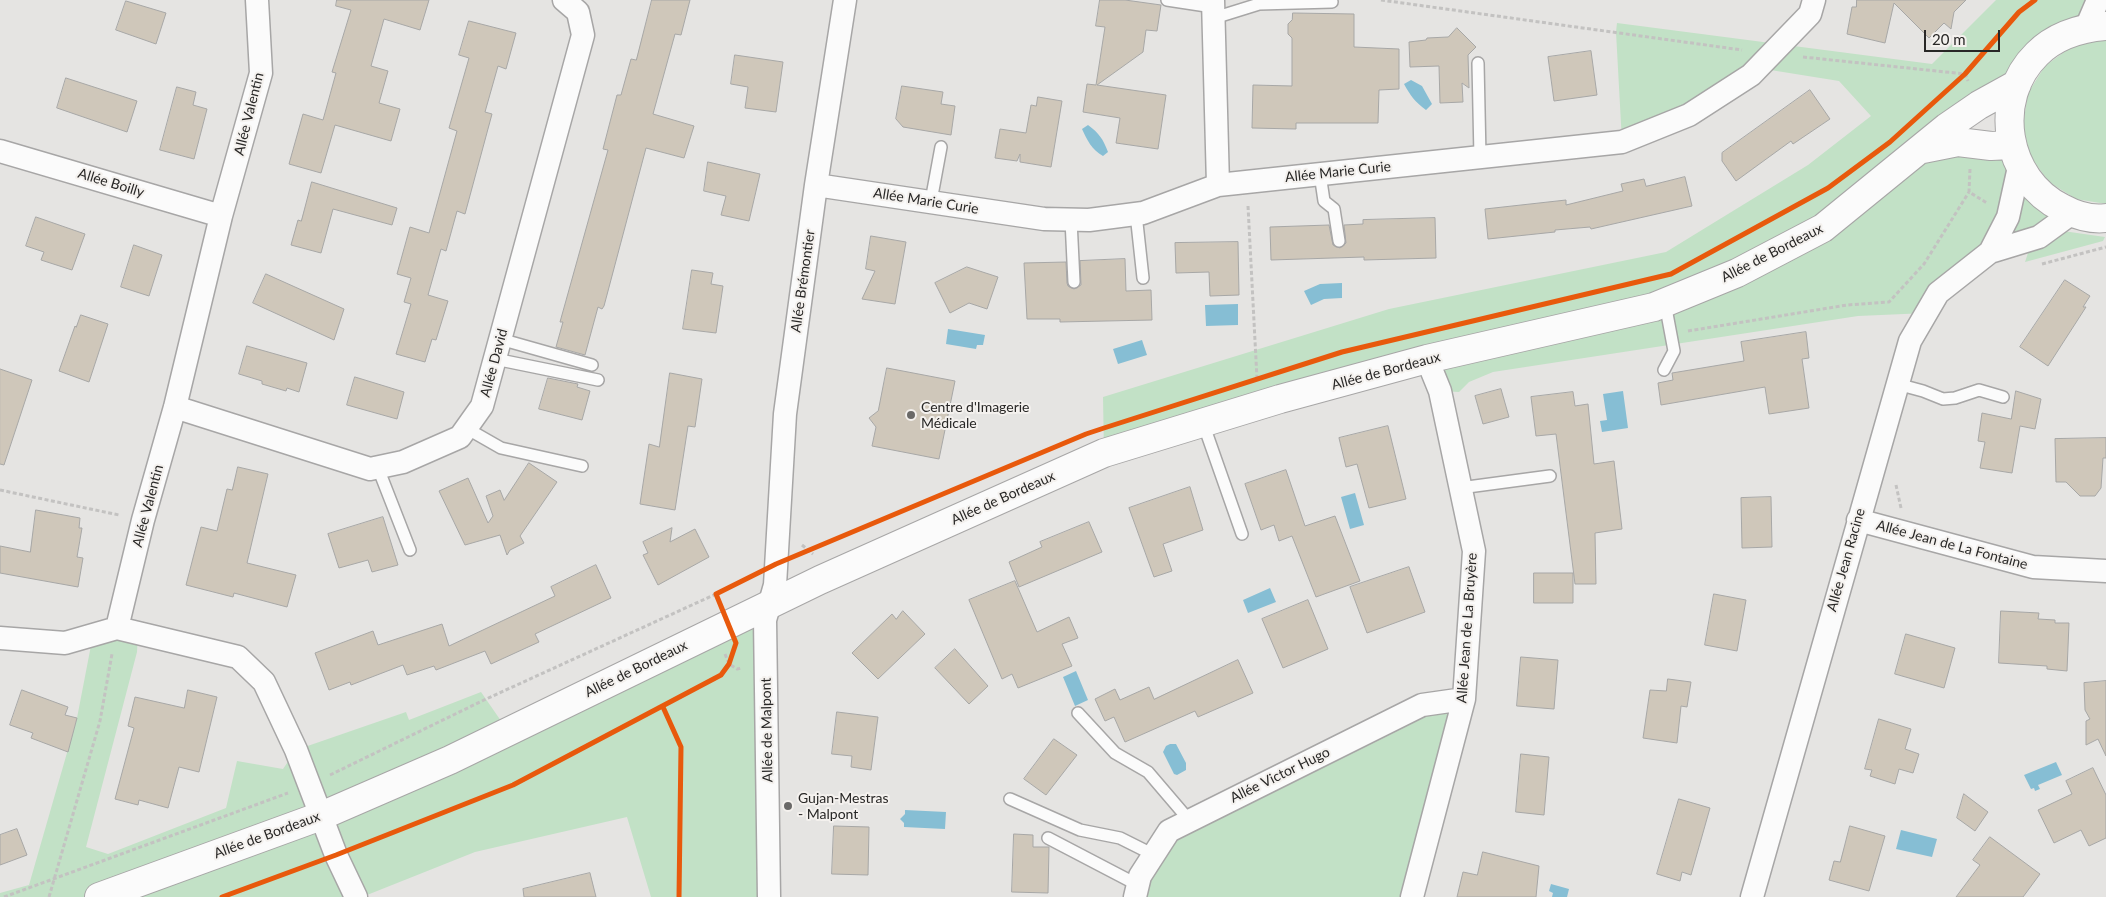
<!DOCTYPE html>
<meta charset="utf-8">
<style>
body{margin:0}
#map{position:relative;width:2106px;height:897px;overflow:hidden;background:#e5e4e2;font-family:Lato,sans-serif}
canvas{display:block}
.scale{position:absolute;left:1924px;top:30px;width:76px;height:22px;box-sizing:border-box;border:2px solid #282726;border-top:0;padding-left:6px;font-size:15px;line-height:18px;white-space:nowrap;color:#282726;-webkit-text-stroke:4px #f4f1ee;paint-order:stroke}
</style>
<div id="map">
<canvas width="2106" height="897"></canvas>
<div class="scale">20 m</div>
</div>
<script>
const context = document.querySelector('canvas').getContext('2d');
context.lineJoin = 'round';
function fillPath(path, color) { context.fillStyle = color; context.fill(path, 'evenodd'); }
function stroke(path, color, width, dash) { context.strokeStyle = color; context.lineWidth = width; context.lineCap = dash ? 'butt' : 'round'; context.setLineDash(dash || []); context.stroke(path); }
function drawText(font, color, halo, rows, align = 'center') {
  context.font = font + ' Lato,sans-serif'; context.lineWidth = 4; context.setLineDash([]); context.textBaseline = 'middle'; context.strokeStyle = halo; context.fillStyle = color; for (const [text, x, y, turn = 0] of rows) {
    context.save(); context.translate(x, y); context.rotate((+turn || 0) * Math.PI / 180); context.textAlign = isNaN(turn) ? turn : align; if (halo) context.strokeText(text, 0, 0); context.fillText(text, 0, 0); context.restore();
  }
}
fillPath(new Path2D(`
 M1996 0H2098L1947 127 1991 146 2072 213 1990 252 1927 313 1858 316 1493 372 1469 382 1459 392 1440 391 1427 359 1104 453 1103 397 1389 309 1666 252 1808 165 1871 116 1839 81 1758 68 1622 142 1616 32 1617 23 1932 64Z
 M2102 40 2106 41V204L2076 199 2049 182 2030 156 2023 125 2028 93 2045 66 2071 47Z
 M2063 231 2105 237 2103 241 2025 262 2028 253Z
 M770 605 769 897H651L627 817 475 852 362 897H0V893L29 885 77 718 93 635 138 633 137 652 86 847 108 854 226 808 237 761 283 769 296 750 406 712 409 720 481 692 508 731Z
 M1464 699 1412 897H1135L1169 831 1422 705Z`), '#c2e1c6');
fillPath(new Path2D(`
 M1411 80 1422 86 1432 104 1426 110C1415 102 1410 95 1404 84Z
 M1088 125C1099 133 1103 139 1108 152L1103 156C1092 150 1087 140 1082 129Z
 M1342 283V298L1324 299 1311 305 1304 291 1320 284Z
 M1238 304V325L1206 326 1205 305Z
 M948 329 985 335 983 345H977L976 349 946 344Z
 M1142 340 1147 355 1118 364 1113 349Z
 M1623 391 1628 428 1602 432 1600 421 1607 420 1603 394Z
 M1355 493 1364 525 1350 529 1341 497Z
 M1270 588 1276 602 1248 613 1243 600Z
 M1076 671 1088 700 1075 706 1063 677Z
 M1170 744H1176L1186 763V770L1177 775 1174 774 1163 752 1166 746Z
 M2056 762 2062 775 2038 785 2040 789 2035 791 2034 788 2031 789 2024 775Z
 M905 810 946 812 945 829 904 827V823L900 819 905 814Z
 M1901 830 1937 839 1932 857 1896 849Z
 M1551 884 1569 889 1567 897H1552L1553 893 1549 891Z`), '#86bed4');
const building = new Path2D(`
 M337 0H429L420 30 384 19 371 66 388 71 379 103 400 109 391 141 335 125 321 173 289 164 303 114 323 120 336 73 332 72 351 10 336 6Z
 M652 0H690L681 35 675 34 653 114 694 126 684 158 646 148 604 306 602 309 598 307 585 355 556 347 563 322H560L608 150 603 149 617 95H621L631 59 636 60Z
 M1100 0H1125L1161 5 1157 31 1146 30 1143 52 1097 85 1166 95 1158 149 1116 143 1120 118 1083 112 1087 84 1096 85 1105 27 1096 26Z
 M1857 0H1966L1954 12 1951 29 1944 23 1929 38 1894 3 1885 43 1847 34 1852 7H1856Z
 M126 1 166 13 156 44 116 30Z
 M1293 13 1354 14V47L1399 49V89L1379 90 1378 123H1296V129L1252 128 1253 85 1292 86V38L1288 34V24L1292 20Z
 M469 21 516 33 506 69 498 66 485 112 492 114 465 214 457 211 446 251 441 249 428 295 448 301 436 340 432 339 425 362 396 354 411 304 404 302 411 278 397 274 410 227 429 233 457 131 449 128 469 58 459 55Z
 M1457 28 1476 47 1468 55 1469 88 1462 83 1463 102 1440 103 1439 66 1410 67 1409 42 1426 40 1427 38 1448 37Z
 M1591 51 1597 95 1554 101 1548 57Z
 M735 55 783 62 776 112 745 108 748 87 731 84Z
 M66 78 137 101 127 132 57 108Z
 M902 86 943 92 941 104 955 106 951 135 903 127 896 119Z
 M177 87 196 92 193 105 207 109 194 159 160 150Z
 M1810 90 1830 119 1793 144 1791 141 1736 181 1722 161V153Z
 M1038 97 1062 101 1051 167 1020 162V154L1017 161 995 158 1000 129 1026 133 1031 105 1036 106Z
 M708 162 760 174 749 221 721 215 726 196 704 191Z
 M1685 177 1692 206 1591 229 1590 227 1555 230V232L1488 239 1485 209 1566 200V205L1623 191 1621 184 1644 179 1646 186Z
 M312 182 397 208 392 225 333 209 321 253 291 245 298 220 301 221Z
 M36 217 85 234 72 270 41 260 44 252 26 246Z
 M1435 218 1436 258 1364 260V257L1271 260 1270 227 1329 225 1333 245 1340 248 1346 243 1344 225 1363 224V220Z
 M871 236 906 242 895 304 862 299 875 271 866 269Z
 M1238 242 1239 295 1210 296 1209 272 1176 273 1175 243Z
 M134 245 162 255 149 296 121 287Z
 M1125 259 1126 291 1151 290 1152 320 1060 322V319H1027L1024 263 1066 262 1067 283 1068 286 1074 289 1081 285 1080 261Z
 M967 267 998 277 987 309 969 303 950 313 935 283Z
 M692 270 713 273 711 284 723 286 716 333 683 329Z
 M266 274 344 309 334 340 253 303Z
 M2065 280 2090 296 2083 307H2086L2048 366 2020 347Z
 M81 315 108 324 89 382 59 371 75 326 76 327Z
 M1806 332 1809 358 1802 359 1809 408 1769 414 1765 387 1661 405 1658 383 1673 380 1672 373 1744 361 1741 342Z
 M247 346 307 363 299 392 287 388 286 391 262 384V381L239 374Z
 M887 368 955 381 939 459 872 446 876 427 869 418 878 411Z
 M0 369 32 380 4 465 0 464Z
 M670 373 702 379 695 427 688 426 675 510 640 504 649 444 659 447Z
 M355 377 404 392 397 419 347 405Z
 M548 378 578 384 577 387 590 391 582 420 539 409Z
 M1501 389 1509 417 1483 424 1475 396Z
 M2016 391 2041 399 2035 429 2020 426 2012 473 1980 468 1985 442 1978 441 1982 413 2011 419Z
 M1573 392 1575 406 1588 404 1594 464 1614 461 1622 529 1595 533 1596 584H1575L1556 434 1536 436 1531 397Z
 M1388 426 1406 499 1369 508 1357 464 1346 467 1339 438Z
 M2106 438V458H2103L2101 488 2095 496H2080L2066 482H2056L2055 439Z
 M529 463 557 482 520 536 524 543 510 550 507 555 500 535 465 545 439 491 468 478 488 523 493 516 486 496 500 490 504 500Z
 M238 467 268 474 247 563 296 575 287 607 234 593 233 597 186 585 201 527 217 531 227 489 232 490Z
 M1286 470 1305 526 1335 516 1360 581 1316 597 1292 536 1279 541 1274 525 1261 530 1245 484Z
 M1190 487 1203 530 1163 544 1172 571 1154 577 1129 508Z
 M1771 497 1772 547 1742 548 1741 498Z
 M36 510 80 518 79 528H82L77 557 83 558 78 587 0 573V546L30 552Z
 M383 517 398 565 372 572 368 560 339 568 328 534Z
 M1089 522 1102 552 1019 587 1009 562 1042 547 1040 542Z
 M672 528 670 542 695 529 709 557 658 585 643 555 648 553 643 542Z
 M596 565 611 598 535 634 539 642 491 664 485 651 436 670 434 666 407 675 403 665 351 685 350 682 329 690 315 653 373 631 378 645 442 624 449 646 555 596 551 587Z
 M1409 567 1425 612 1367 633 1350 587Z
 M1534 573H1573V603H1534Z
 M1015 581 1037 632 1069 617 1078 638 1062 644 1072 666 1018 688 1012 674 1002 679 969 600Z
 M1714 594 1746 600 1737 651 1705 645Z
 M1308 600 1328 649 1283 668 1262 619Z
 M903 611 925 634 878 679 852 653 892 614 896 619Z
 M2001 611 2039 613 2038 619 2055 620V623H2069L2067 671 2047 669V666L1999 663Z
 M1906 634 1955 648 1944 688 1895 674Z
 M955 649 988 686 969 704 935 668Z
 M1521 657 1558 660 1554 709 1517 706Z
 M1238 660 1253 693 1198 717 1195 711 1125 742 1114 717 1105 721 1095 699 1115 689 1120 700 1149 687 1154 699Z
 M1668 679 1691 682 1687 707 1681 706 1677 743 1643 738 1650 690 1666 691Z
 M2106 681V756L2098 739 2086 745V721L2090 719 2085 710 2084 683Z
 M22 690 68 707 65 715 77 718 68 752 31 738 33 733 10 725Z
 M188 690 217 697 199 772 179 767 168 808 139 800 138 805 115 799 134 728 128 726 135 697 184 708Z
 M837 712 878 717 871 770 851 767 852 756 832 754Z
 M1879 719 1911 729 1905 749 1919 754 1913 773 1899 769 1895 784 1870 776 1872 770 1865 769Z
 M1054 739 1077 755 1046 795 1024 779Z
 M1521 754 1549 757 1544 815 1516 812Z
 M2093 768 2106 795V838L2089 846 2081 830 2054 843 2038 810 2072 794 2066 781Z
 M1964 794 1988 812 1975 831 1957 818Z
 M1679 799 1710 808 1691 875 1682 872 1680 881 1657 874Z
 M834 826 869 827 868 875 832 874Z
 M1850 826 1885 836 1869 891 1829 880 1834 861 1840 862Z
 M17 829 27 855 0 865V835Z
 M1014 834 1033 835V847H1049L1048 893 1012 892Z
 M1990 837 2040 874 2023 897H1956L1980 865 1973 860Z
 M1483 852 1539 866 1536 897H1457L1463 872 1477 875Z
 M590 873 596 897H524L523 889Z`);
fillPath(building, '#cfc7ba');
stroke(building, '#a7a7a6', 1);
const lane = new Path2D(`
 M1167 0 1213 7
 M1214 18 1259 4 1332 2
 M1478 63 1480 157
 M1320 174 1324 201 1334 209 1339 241
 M931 201 941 147
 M1136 214 1143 278
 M1071 220 1074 282
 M500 339 592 365
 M495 359 598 380
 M1664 370 1674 351 1665 303
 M1897 384 1923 391 1943 399 1955 398 1979 390 2003 397
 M1203 423 1242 534
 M466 428 501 448 582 466
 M378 468 410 550
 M1460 488 1550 476
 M1078 713 1115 753 1148 772 1189 820
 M1010 799 1080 830 1120 838 1152 854
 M1048 838 1138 885`);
const street = new Path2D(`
 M257 0 261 73 221 216 175 407 143 520 117 628 238 657 264 682 296 750 336 855 356 897
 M1213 0 1218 185
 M2086 28 2098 0
 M0 151 221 216
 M816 185 1044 219 1089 220 1143 213 1218 185 1622 142 1689 115 1751 75 1810 14 1814 0
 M1990 252 2008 217 2019 167
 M175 407 370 469 403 462 460 437 482 406 583 35 578 12 564 0
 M1858 520 2033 567 2106 571
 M0 638 65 643 117 628
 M769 897 765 620 775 585 785 414 816 185 845 0
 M1135 897 1140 876 1169 831 1422 705 1464 699
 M1412 897 1464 699 1474 551 1440 391 1427 359
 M1752 897 1910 341 1938 293 1990 252 2039 237 2072 213`);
const secondary = new Path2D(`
 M2106 26C2081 28 2056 35 2037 54 1991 99 2005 180 2062 208 2075 215 2092 220 2106 218
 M1923 149 1958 142 1991 146 2011 145
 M99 897 321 816 450 760 820 580 1104 453 1280 399 1427 359 1654 307 1737 273 1823 228 1947 127 1979 105 2017 84`);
stroke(lane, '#a7a6a6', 14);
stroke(street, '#a7a6a6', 25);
stroke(secondary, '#a7a6a6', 30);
stroke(new Path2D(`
 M1381 0 1742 50
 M1803 57 1965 74 1968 81
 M1970 169 1969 192 1987 203
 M1248 206 1257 379
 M2042 264 2106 247
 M1688 331 1847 305 1889 302 1924 264 1969 192
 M1896 485 1901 508
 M0 490 119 515
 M802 545 813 554
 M725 654 729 664 737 669 742 668
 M330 775 484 700 716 594
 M4 897 288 793
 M49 897 100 721 112 654`), '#c3c2c1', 3, [4, 2.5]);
stroke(lane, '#fbfbfb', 11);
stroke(street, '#fbfbfb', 22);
stroke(secondary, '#fbfbfb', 28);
stroke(new Path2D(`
 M663 707 681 747 679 897
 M222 897 336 855 513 785 721 675 729 664 736 643 716 594 776 564 1086 434 1104 428 1342 352 1671 274 1828 188 1890 142 1965 74 2019 12 2035 0`), '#e8590c', 5);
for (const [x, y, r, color] of [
 [911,415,5,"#6a6968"],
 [788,806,5,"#6a6968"]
]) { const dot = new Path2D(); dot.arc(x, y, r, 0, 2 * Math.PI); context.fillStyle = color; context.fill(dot); stroke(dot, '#f4f1ee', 2); }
drawText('14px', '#282726', '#f4f1ee', [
 ["Allée Valentin",249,114,-76],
 ["Allée Marie Curie",1338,172,-6],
 ["Allée Boilly",111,183,17],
 ["Allée Marie Curie",926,201,9],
 ["Allée de Bordeaux",1772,253,-27],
 ["Allée Brémontier",803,281,-82],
 ["Allée David",494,363,-75],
 ["Allée de Bordeaux",1386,371,-15],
 ["Allée de Bordeaux",1003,498,-24],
 ["Allée Valentin",148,506,-75],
 ["Allée Jean de La Fontaine",1952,545,15],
 ["Allée Jean Racine",1846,560,-74],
 ["Allée Jean de La Bruyère",1467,628,-86],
 ["Allée de Bordeaux",636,669,-26],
 ["Allée de Malpont",767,730,-91],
 ["Allée Victor Hugo",1280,775,-26],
 ["Allée de Bordeaux",267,835,-20]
]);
drawText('14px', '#282726', '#f4f1ee', [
 ["Centre d'Imagerie",921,407],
 ["Médicale",921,423],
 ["Gujan-Mestras",798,798],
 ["- Malpont",798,814]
], 'left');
</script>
